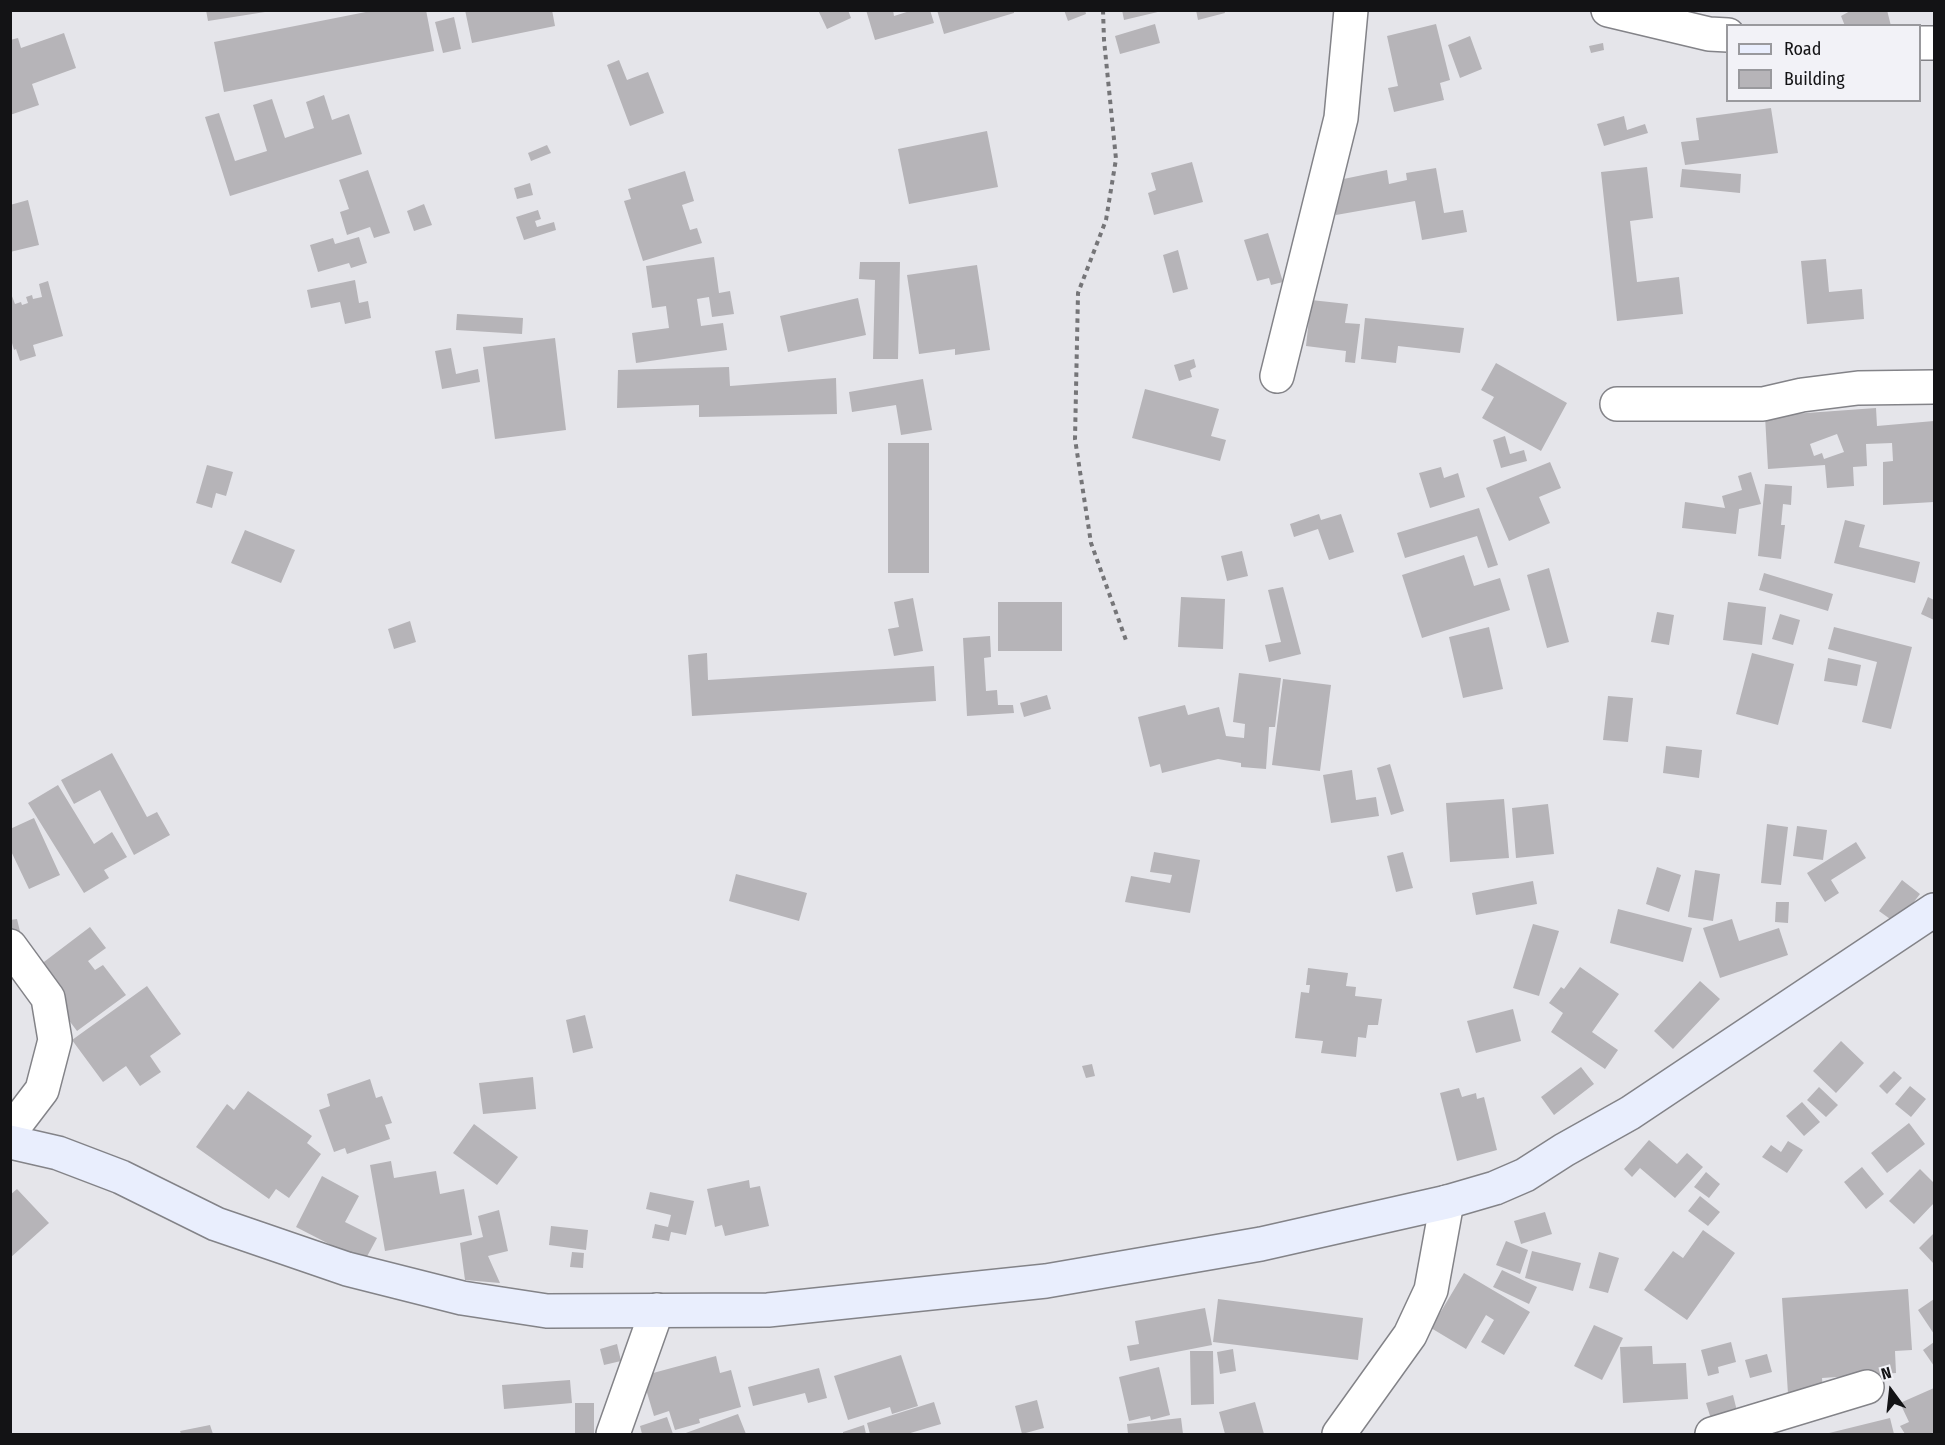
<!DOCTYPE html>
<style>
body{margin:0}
#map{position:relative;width:1945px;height:1445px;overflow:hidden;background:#e5e5ea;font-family:"Fira Sans Condensed",sans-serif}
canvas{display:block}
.frame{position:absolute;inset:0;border:12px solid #131315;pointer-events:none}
.legend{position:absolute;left:1726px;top:24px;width:195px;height:78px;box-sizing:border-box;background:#f2f2f7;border:2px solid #99999d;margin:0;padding:8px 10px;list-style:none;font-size:18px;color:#131315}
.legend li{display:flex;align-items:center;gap:12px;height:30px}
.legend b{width:30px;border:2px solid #99999d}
.north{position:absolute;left:1861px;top:1361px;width:60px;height:60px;-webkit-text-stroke:4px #f2f2f7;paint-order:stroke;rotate:345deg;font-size:16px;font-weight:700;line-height:24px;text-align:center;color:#131315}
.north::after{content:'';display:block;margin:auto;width:21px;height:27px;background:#131315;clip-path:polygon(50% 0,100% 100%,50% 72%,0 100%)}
</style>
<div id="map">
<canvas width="1945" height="1445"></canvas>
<div class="frame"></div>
<ul class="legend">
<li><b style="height:8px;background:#e9eefd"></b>Road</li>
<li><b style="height:16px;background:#b6b4b8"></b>Building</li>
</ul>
<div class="north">N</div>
</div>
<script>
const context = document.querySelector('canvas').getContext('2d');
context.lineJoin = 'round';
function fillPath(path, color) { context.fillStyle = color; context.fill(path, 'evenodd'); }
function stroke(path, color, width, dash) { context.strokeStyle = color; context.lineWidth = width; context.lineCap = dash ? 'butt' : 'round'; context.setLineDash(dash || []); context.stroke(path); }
fillPath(new Path2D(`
 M206 10H265V12L208 21Z
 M376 10H426L434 51 224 92 214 42Z
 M465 10H552L555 26 472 43Z
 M818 10H848L851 18 827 29Z
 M866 10H893L894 16 913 10H930L934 23 875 40Z
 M937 10H1014V13L944 34Z
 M1064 10H1085L1086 14 1068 21Z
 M1122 10H1162V11L1124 20Z
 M1196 10H1224L1225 13 1198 20Z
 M1852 10H1887L1891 26H1845L1841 16Z
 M454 17 461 49 443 53 435 22Z
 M1155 24 1160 43 1120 54 1115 36Z
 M1436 24 1450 80 1440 83 1444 100 1394 112 1388 88 1398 86 1387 36Z
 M64 33 76 68 32 84 39 105 10 115V40L18 38 21 48Z
 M1470 36 1482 69 1460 78 1448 45Z
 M1603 43 1604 50 1591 53 1589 46Z
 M619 60 627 80 648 72 664 113 630 126 607 65Z
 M324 95 332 120 349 114 362 154 230 196 205 117 219 113 235 161 267 151 253 105 272 99 285 138 314 128 306 102Z
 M1771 108 1778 153 1685 165 1681 142 1699 140 1696 118Z
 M1624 116 1627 130 1645 124 1648 133 1604 146 1597 124Z
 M987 131 998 187 909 204 898 149Z
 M547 145 551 153 531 161 528 153Z
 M1192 162 1203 202 1154 215 1148 193 1156 190 1151 173Z
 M1647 167 1653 218 1630 221 1637 282 1679 277 1683 314 1617 321 1601 172Z
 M1436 168 1444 213 1463 210 1467 232 1422 240 1415 201 1336 215 1329 182 1387 170 1389 184 1407 180 1406 173Z
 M1682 169 1741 174 1740 193 1680 187Z
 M368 170 390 233 374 238 370 227 347 235 340 212 349 209 339 180Z
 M685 171 694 201 682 205 690 230 697 228 702 243 643 261 624 201 631 199 628 189Z
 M530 183 533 195 517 199 514 188Z
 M28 200 39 245 10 252V205Z
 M424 204 432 225 414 231 407 211Z
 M538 210 541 219 535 221 537 227 554 222 556 230 524 240 516 217Z
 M1268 233 1283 282 1271 285 1269 278 1257 281 1244 240Z
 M359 237 367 263 351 268 349 263 318 272 310 245 333 238 335 244Z
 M1178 250 1188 289 1173 293 1163 255Z
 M714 257 719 293 730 291 734 314 712 317 709 297 697 299 701 326 723 323 727 350 636 363 632 333 669 328 666 306 652 308 646 266Z
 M1826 259 1829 292 1862 289 1864 319 1807 324 1801 261Z
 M860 262H900L898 359H873L875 280 859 279Z
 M977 265 990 350 955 355V349L919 354 907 275Z
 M355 280 359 303 368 301 371 318 345 324 340 302 311 308 307 290Z
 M48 281 63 336 33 345 36 356 20 361 16 349 14 350 10 336V291L15 304 21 302 22 305 28 303 26 297 32 295 33 299 42 297 39 284Z
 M858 298 866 335 788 352 780 316Z
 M1311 300 1348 304 1345 323 1360 324 1355 363 1345 362 1346 351 1306 346Z
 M457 314 523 318 522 334 456 330Z
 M1365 318 1464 328 1460 353 1398 346 1396 363 1361 359Z
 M555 338 566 430 495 439 483 347Z
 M451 348 456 374 478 369 480 382 442 389 435 351Z
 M1194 359 1196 367 1190 370 1192 377 1179 381 1174 365Z
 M1496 363 1567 403 1541 451 1482 418 1494 397 1481 390Z
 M729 367 730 386 836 378 837 414 699 417V405L617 408 618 370Z
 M923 379 932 430 901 435 896 405 852 412 849 392Z
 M1145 389 1219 409 1211 436 1226 440 1220 461 1132 438Z
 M1876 408 1877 426 1934 421V502L1883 505V462L1893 461 1892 443 1866 444 1867 466 1853 467 1854 486 1827 488 1825 465 1768 469 1765 416ZM1837 434 1844 452 1824 459 1822 453 1814 456 1810 444Z
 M1505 436 1510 454 1524 450 1527 461 1501 468 1493 440Z
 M888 443H929V573H888Z
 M1550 462 1561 488 1539 497 1550 523 1509 541 1486 488Z
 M207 465 233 472 226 496 216 493 212 508 196 503Z
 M1441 467 1444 478 1458 473 1465 497 1430 508 1419 473Z
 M1751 472 1761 504 1739 509 1736 534 1682 528 1685 502 1725 508 1722 496 1742 490 1738 476Z
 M1765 484 1792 486 1791 505 1783 504 1781 525H1785L1781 559 1758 556Z
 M1479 508 1498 565 1488 568 1477 536 1405 558 1397 533Z
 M1319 514 1321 520 1341 514 1354 552 1329 560 1318 529 1294 537 1290 524Z
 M1845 520 1865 525 1859 547 1920 562 1915 583 1834 563Z
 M245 530 295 550 281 583 231 563Z
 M1242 551 1248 576 1227 581 1221 556Z
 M1464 555 1474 586 1500 578 1510 610 1422 638 1402 575Z
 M1549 568 1569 642 1547 648 1527 575Z
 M1764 573 1833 594 1828 611 1759 590Z
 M1283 587 1301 654 1269 662 1265 645 1281 642 1268 590Z
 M1181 597 1225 599 1223 649 1178 647Z
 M1928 597 1934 600V620L1921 614Z
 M913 598 923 651 894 656 888 629 899 627 894 602Z
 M998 602H1062V651H998Z
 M1728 602 1766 607 1762 645 1723 640Z
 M1657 612 1674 615 1669 645 1651 642Z
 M1780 614 1800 620 1793 645 1772 639Z
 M410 621 416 642 394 649 388 629Z
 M1489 627 1503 689 1463 698 1449 637Z
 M1834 627 1912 647 1891 729 1862 722 1877 662 1828 649Z
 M990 636 991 657 984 658 986 691 997 690 998 705H1013L1014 713 967 716 963 638Z
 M707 653 708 680 934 666 936 701 692 716 688 655Z
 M1752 653 1794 664 1778 725 1736 714Z
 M1828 658 1861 665 1857 686 1824 681Z
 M1239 673 1281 678 1275 727H1269L1266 769 1241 767V763L1218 759 1162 773 1160 764 1150 767 1138 717 1185 705 1188 715 1219 707 1226 736 1244 738 1245 724 1233 722Z
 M1283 679 1331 685 1320 771 1272 765Z
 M1047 695 1051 709 1024 717 1020 703Z
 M1608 696 1633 698 1628 742 1603 740Z
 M1666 746 1702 750 1699 778 1663 773Z
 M112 753 147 817 157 812 170 835 134 855 100 790 74 804 61 780Z
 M1390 764 1404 811 1391 815 1377 768Z
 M1352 770 1356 800 1376 797 1379 816 1331 823 1323 775Z
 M58 785 94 844 112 832 127 857 104 870 109 878 84 893 28 803Z
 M1504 799 1509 858 1450 862 1446 803Z
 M1548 804 1554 854 1516 858 1512 808Z
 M34 818 60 875 29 889 10 849V829Z
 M1767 824 1788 827 1781 885 1761 883Z
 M1797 826 1827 830 1823 860 1793 856Z
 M1856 842 1866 858 1831 880 1839 893 1825 902 1807 873Z
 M1154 852 1200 860 1190 913 1125 902 1131 876 1170 883 1172 875 1150 872Z
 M1403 852 1413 888 1396 892 1387 856Z
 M1657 867 1681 875 1669 912 1646 904Z
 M1695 870 1720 874 1713 921 1688 917Z
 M736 874 807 893 799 921 729 901Z
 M1902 880 1920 894 1897 924 1879 911Z
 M1533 881 1537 904 1476 915 1472 893Z
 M1776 902H1789L1788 923 1775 922Z
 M1618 909 1692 928 1683 962 1610 943Z
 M17 919 22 940 10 943V920Z
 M1732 919 1739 941 1779 928 1788 955 1720 978 1703 928Z
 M1533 924 1559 931 1539 996 1513 988Z
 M90 927 106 948 88 961 95 970 103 965 126 995 77 1031 32 971Z
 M1580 967 1619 994 1592 1032 1618 1050 1605 1069 1551 1032 1563 1013 1549 1003 1561 987 1564 989Z
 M1308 968 1348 973 1346 986 1356 987 1355 996 1382 999 1378 1025H1368L1366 1038 1358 1037 1356 1057 1321 1053 1323 1041 1295 1038 1301 992 1309 993 1310 985H1306Z
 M1700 981 1720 999 1673 1049 1654 1031Z
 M147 986 181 1034 150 1056 161 1072 140 1086 126 1066 103 1082 72 1040Z
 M1513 1009 1521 1041 1476 1053 1467 1021Z
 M585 1015 593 1048 573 1053 566 1020Z
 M1841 1041 1864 1063 1836 1093 1813 1071Z
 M1092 1064 1095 1076 1086 1078 1082 1066Z
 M1581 1067 1594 1084 1554 1115 1541 1097Z
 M1894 1071 1902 1078 1887 1094 1879 1086Z
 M533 1077 536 1109 483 1114 479 1083Z
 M370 1079 376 1098 382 1096 392 1123 385 1125 390 1139 347 1154 345 1148 334 1152 319 1110 330 1106 327 1094Z
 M1910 1086 1926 1099 1911 1117 1895 1104Z
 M1819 1087 1838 1105 1826 1117 1807 1100Z
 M1459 1088 1462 1097 1476 1093 1477 1099 1484 1097 1497 1150 1457 1161 1440 1093Z
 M248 1091 312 1136 307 1143 321 1154 289 1198 276 1189 269 1199 196 1147 227 1104 234 1110Z
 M1802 1102 1820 1122 1804 1136 1786 1116Z
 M1909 1123 1925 1144 1887 1173 1871 1153Z
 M474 1124 518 1157 497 1185 453 1153Z
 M1649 1140 1677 1164 1687 1153 1703 1167 1675 1198 1640 1168 1632 1177 1624 1169Z
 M1788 1141 1803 1150 1787 1173 1762 1157 1771 1145 1781 1152Z
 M391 1161 394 1178 436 1171 440 1194 464 1189 472 1235 385 1251 370 1165Z
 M1862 1167 1884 1194 1866 1209 1844 1182Z
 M1920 1169 1934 1183V1203L1914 1224 1889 1201Z
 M1706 1172 1720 1184 1709 1198 1694 1187Z
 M322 1176 359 1196 345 1222 377 1238 364 1262 296 1227Z
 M749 1180 750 1188 760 1186 769 1226 725 1236 722 1225 715 1227 707 1189Z
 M17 1189 49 1223 10 1258V1195Z
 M650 1192 694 1201 686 1235 671 1232 669 1241 652 1238 655 1224 668 1227 671 1215 646 1209Z
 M1700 1196 1720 1212 1708 1226 1688 1211Z
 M499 1210 508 1251 488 1256 500 1283 465 1280 460 1243 483 1237 478 1216Z
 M1545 1212 1552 1234 1521 1244 1514 1221Z
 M551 1226 588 1230 586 1250 549 1245Z
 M1703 1230 1735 1253 1687 1320 1644 1290 1673 1251 1683 1258Z
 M1934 1233V1264L1919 1248Z
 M1506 1241 1528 1250 1520 1274 1496 1265Z
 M1532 1251 1581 1263 1573 1291 1525 1278Z
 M572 1252 584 1253 583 1268 570 1267Z
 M1599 1252 1619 1258 1608 1293 1589 1288Z
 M1502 1270 1537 1287 1529 1304 1493 1287Z
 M1464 1273 1530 1312 1504 1355 1481 1342 1494 1320 1486 1315 1466 1349 1431 1328Z
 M1908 1289 1912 1350 1895 1351 1896 1373 1822 1378 1823 1391 1788 1394 1782 1298Z
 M1218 1299 1363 1318 1358 1360 1213 1342Z
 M1934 1299V1334L1918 1310Z
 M1205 1308 1212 1345 1130 1361 1127 1346 1139 1344 1135 1321Z
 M1594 1325 1623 1338 1602 1380 1574 1366Z
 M1731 1342 1736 1362 1718 1367 1719 1373 1708 1376 1701 1350Z
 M1934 1342V1366L1923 1350Z
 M617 1344 621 1361 604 1365 600 1349Z
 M1652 1346 1653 1364 1686 1363 1688 1399 1623 1403 1620 1347Z
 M1233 1349 1236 1371 1220 1374 1217 1352Z
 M1190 1351H1213L1214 1404 1191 1405Z
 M1767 1354 1772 1372 1750 1378 1745 1360Z
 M901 1355 918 1406 892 1414 890 1407 848 1420 834 1376Z
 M716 1356 720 1373 731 1370 741 1407 699 1419 700 1423 675 1430 669 1411 654 1416 642 1376Z
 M1159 1367 1170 1415 1151 1420 1150 1416 1129 1421 1119 1377Z
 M819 1368 827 1398 808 1403 805 1393 753 1406 748 1387Z
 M570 1380 572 1403 504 1409 502 1385Z
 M1934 1388V1434H1905L1900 1426 1909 1422 1900 1403Z
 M1733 1395 1737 1411 1711 1419 1706 1403Z
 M1037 1400 1044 1428 1022 1434 1015 1406Z
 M934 1402 941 1424 907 1434H870L867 1423Z
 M1255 1402 1264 1434H1225L1219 1412Z
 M575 1403H594V1434H575Z
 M738 1414 746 1434H683Z
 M667 1417 673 1434H642L640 1426Z
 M1181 1418 1183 1434H1128L1127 1424Z
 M1890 1418 1894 1434H1825Z
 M210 1425 213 1434H181L180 1431Z
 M864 1425 866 1434H843V1432Z`), '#b6b4b8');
const street = new Path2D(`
 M1608 10 1709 34 1728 35
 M1920 43H1934
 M1277 376 1341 118 1351 10
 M1617 404H1763L1802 395 1858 388 1934 387
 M10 946 48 998 55 1040 42 1090 10 1132
 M613 1434 657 1310
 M1339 1434 1410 1335 1431 1290 1447 1202
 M1712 1434 1867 1387`);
const secondary = new Path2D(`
 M10 1142 58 1153 121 1177 216 1224 347 1269 462 1298 547 1311 768 1310 1046 1281 1261 1244 1447 1202 1495 1188 1525 1175 1564 1150 1630 1113 1934 910`);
stroke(street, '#838388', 36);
stroke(secondary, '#838388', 36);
stroke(new Path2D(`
 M1103 10 1104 40 1116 159 1106 220 1078 293 1075 439 1091 543 1127 643`), '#757578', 4, [4.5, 4.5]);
stroke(street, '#fff', 33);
stroke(secondary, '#e9eefd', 33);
</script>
